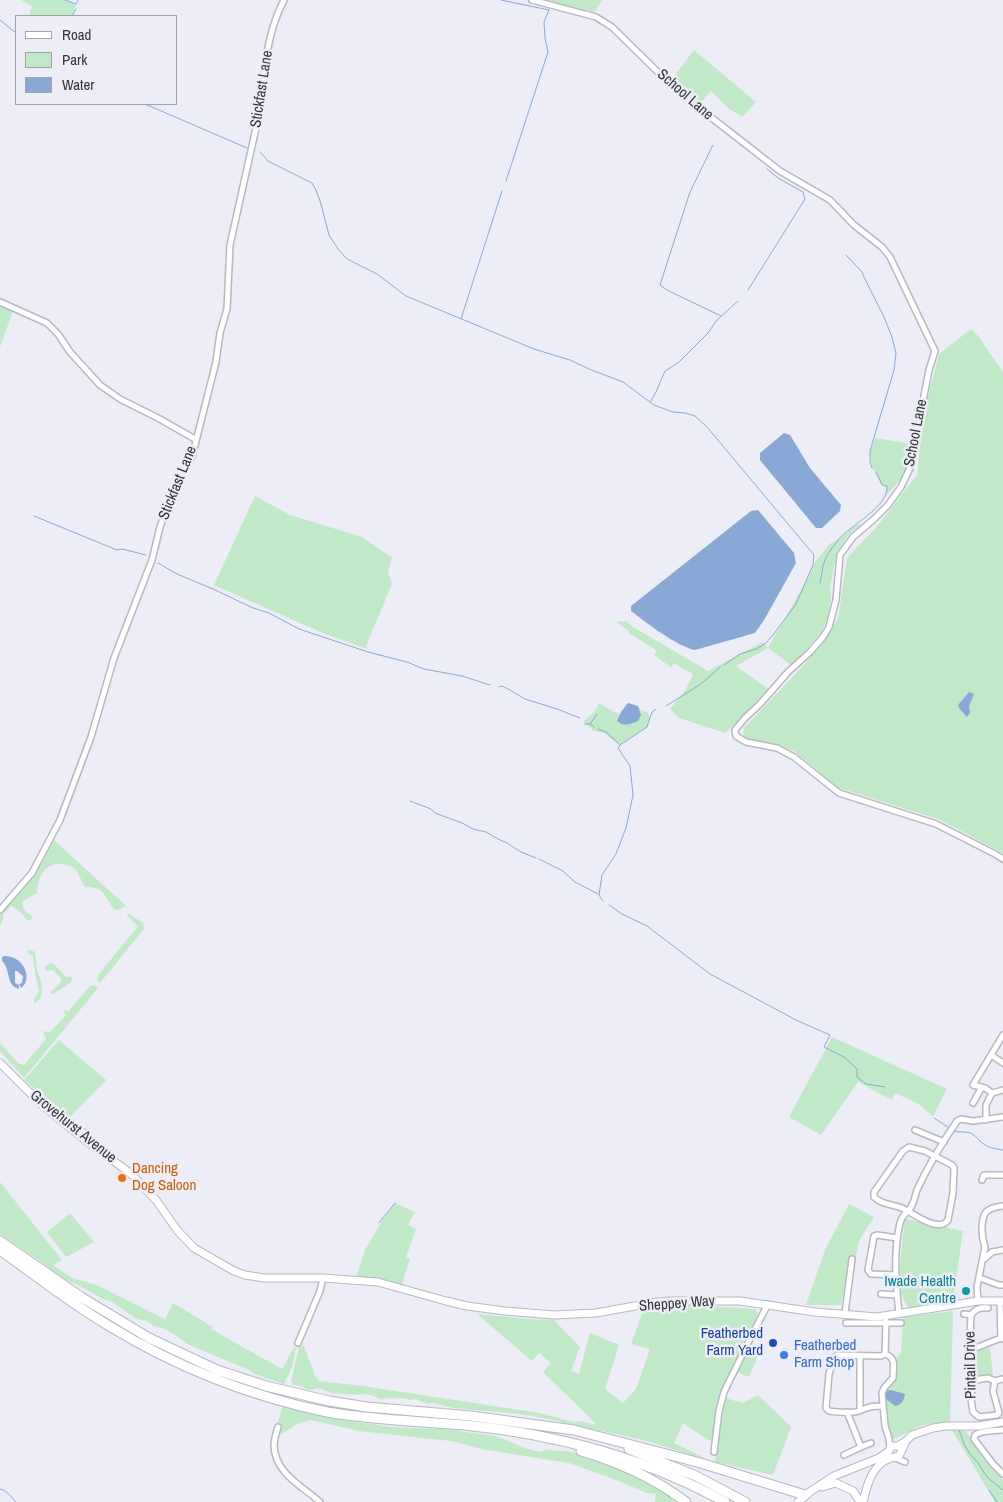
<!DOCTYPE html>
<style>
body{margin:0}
#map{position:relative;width:1003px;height:1502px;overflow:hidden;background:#ecedf6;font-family:"Archivo Narrow",sans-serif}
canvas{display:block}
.legend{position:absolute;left:15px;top:15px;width:162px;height:90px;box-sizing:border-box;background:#ecedf6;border:1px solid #a3a4aa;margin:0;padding:6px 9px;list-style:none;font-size:15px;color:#353639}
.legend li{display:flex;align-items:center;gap:10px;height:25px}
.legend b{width:25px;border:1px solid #a3a4aa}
</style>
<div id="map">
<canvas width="1003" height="1502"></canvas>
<ul class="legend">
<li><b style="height:6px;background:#fff"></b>Road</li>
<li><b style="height:14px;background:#c1e9c8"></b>Park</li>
<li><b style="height:14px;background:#8aa8d6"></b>Water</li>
</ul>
</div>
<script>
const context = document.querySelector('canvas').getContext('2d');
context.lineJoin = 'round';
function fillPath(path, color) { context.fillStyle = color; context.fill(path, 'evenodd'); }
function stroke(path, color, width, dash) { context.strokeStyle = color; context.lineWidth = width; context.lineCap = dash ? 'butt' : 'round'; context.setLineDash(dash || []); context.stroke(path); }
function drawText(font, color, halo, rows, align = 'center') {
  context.font = font + ' "Archivo Narrow",sans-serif'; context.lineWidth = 5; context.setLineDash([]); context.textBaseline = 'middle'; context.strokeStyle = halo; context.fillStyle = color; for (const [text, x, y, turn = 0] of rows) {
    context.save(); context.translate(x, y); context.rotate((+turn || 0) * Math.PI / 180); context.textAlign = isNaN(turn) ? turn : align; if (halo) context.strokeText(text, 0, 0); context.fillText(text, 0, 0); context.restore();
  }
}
fillPath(new Path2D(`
 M21 0H65L76 4 72 16H29L32 6Z
 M550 0H602L595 12 550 2Z
 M694 50 756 102 742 117 728 108 711 91 699 104 672 79Z
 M0 305 13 311 0 347Z
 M971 329 978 336 1003 372V853L938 819 839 788 794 751 743 737 744 728 805 664 838 619 847 558 875 529 917 475 923 416 939 354Z
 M875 438 911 444 905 475 887 494V487L882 485 876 472 872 468 870 451Z
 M255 496 290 515 362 537 392 558 388 571 392 584 366 646 368 649 325 634 214 585Z
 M855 525H861L849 534 837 552 830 587 831 597 829 615 820 634 792 666 768 648 736 666 770 690 762 699 725 733 679 718 670 709 686 689 693 674 673 663 672 668 654 655 657 651 629 633 628 630 616 622 627 621 633 627 708 671 763 642 768 648 804 585 817 559 831 543 838 540Z
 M599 703 619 715 628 703 638 706 640 710 647 712 650 717 647 727 620 745 604 733 594 731 583 722 595 711Z
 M54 840 126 906 118 910 114 909C102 895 107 887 85 887L75 868C69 866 64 864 59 864 43 864 37 881 37 893L23 901C22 912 26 911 33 917L29 921C22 916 19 909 11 906L3 914V920L0 926V913C22 893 42 866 54 840Z
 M128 913 143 923 144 929 100 983 97 980 99 974 138 926 133 922 127 915Z
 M28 950H30L35 952 37 969 42 985 41 998 34 1004V999L39 991 36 978 33 957 27 952Z
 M50 963H53L66 977H72L73 978 70 983 53 994 50 993C54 988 62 985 61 978L53 970 46 971 45 967Z
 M94 985 98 988 24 1078 0 1051V1043L18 1063 24 1065 46 1039 43 1032 44 1031 48 1032 51 1031 66 1015 63 1011 64 1010 68 1012 90 986Z
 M832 1037 947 1089 933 1117 919 1104 895 1093 892 1100 858 1082 821 1135 789 1117Z
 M59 1040 106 1080 70 1117 24 1080Z
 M0 1182 62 1260 53 1265 72 1278 97 1285 165 1319 173 1303 213 1327 211 1329 282 1369 294 1347 296 1348 292 1367 284 1384 255 1374 249 1370 187 1344 174 1334 165 1329 154 1326 147 1321 137 1319 112 1302 101 1298 78 1285 56 1275 44 1264 0 1234Z
 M395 1203 415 1212 408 1225 416 1229 406 1257 410 1259 402 1284 356 1277 365 1250 379 1226Z
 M849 1204 874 1217 859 1241 856 1257 850 1256 841 1305H806L825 1250Z
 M70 1213 94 1242 66 1257 47 1232Z
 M905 1219 963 1231 953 1299 909 1308C893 1292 903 1240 905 1219Z
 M689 1305 756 1309 758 1315 724 1384 717 1409 714 1440H708L683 1423 674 1443 711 1461 647 1441 539 1417 510 1413 454 1408 433 1403 428 1404 415 1399 409 1400 405 1398H390L380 1399 371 1395 362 1394 356 1395 331 1393 319 1388 308 1390 301 1386 293 1385 291 1381 299 1347H301L303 1344 315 1375 319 1381 363 1386 540 1413 573 1422 580 1421 597 1425 543 1372 551 1363 539 1353 532 1361 477 1314 529 1319 554 1320 580 1347 571 1371 579 1374 590 1333 619 1345 605 1389 623 1403 636 1389 650 1349 631 1344 643 1311Z
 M953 1311 950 1423H934L920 1426 892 1440C888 1430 879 1397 886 1387 889 1384 893 1382 895 1379L896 1359 901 1353 903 1317Z
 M747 1348 759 1353 749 1377 735 1371Z
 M990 1348 993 1376 976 1377 977 1350Z
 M758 1395 791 1427 773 1475 715 1462 725 1398 743 1403Z
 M283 1405 330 1418 365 1423 391 1427 443 1429 496 1436 525 1448 539 1452 546 1450 565 1451 581 1454 584 1458 621 1469 641 1478 679 1502H655L656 1494 647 1493 611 1478 569 1463 486 1450 451 1441 359 1431 310 1420 297 1424 279 1436 275 1441 277 1425Z
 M952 1430 966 1431 977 1448 1003 1480V1502H995Z`), '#c1e9c8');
fillPath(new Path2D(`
 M784 433 790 435 810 468 841 505 840 511 822 528H816L760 460V453Z
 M758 510 794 553 796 563 764 620 755 633 695 650C675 645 648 624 631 611V606L751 511Z
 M969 692 974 694 969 706 970 713 967 717 959 708 958 705Z
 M628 703 638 706 641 715 638 721C630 724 624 727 617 721L621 712Z
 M4 956C10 956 16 958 20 962 27 969 30 982 21 988L19 984 22 983 23 976 17 971H15V983L19 985V989C5 985 11 969 2 961V957Z
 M891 1390 905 1394C904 1400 902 1405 895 1406L886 1399 885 1391Z`), '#8aa8d6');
stroke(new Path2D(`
 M65 0 76 4 78 0
 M501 0 549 10 544 22 545 38 548 52 506 181
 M72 16 76 9
 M0 20 16 33
 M145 104 247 148
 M713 145 690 192 660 285 667 290 721 316
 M260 152 268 161 312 183 316 190 321 204 329 235 338 249 347 259 377 274 406 296 534 349 570 360 589 369 623 382 654 405 673 412 685 413 695 416 707 427 814 555 813 565 796 604 773 635 765 644 756 649 740 654 724 665
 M846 255 862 272 864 277 884 317 892 337 896 353 894 370 870 451V462L872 468
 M748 290 805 199 803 192 778 178 767 169
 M461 319 502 191
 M651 401 656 392 665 371 678 363 708 333 717 320 738 301
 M34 516 117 550 122 549 146 555
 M158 563 177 574 213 589 253 608 269 613 299 629 368 652 407 662 424 669 462 676 490 685
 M820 583C822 576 822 567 825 560 827 554 834 546 838 540 850 525 889 507 887 486L882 485 876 472
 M499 687 502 686 510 690 525 699 557 709 580 718
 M666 706 701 684 720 667
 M585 724H590L594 727
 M590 724 597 714
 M598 729 606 732 619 744
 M410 801 431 809 435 813 462 823 473 829 486 832 498 839 507 843 521 852 536 858
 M539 859 563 871 575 882 598 894
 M603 901 599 895 602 875 616 854 626 828 633 795 630 766 618 748 620 745 647 727 652 712 656 709
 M609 905 622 914 647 926 710 974 798 1021 830 1035 824 1047 844 1057 857 1069V1077L866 1084 885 1087
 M60 1108 65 1115 85 1129 103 1145
 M934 1118 951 1129
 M954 1131C960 1133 965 1131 970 1133 974 1134 977 1138 980 1141 986 1147 994 1149 1003 1150
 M379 1223 395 1203
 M959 1430 964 1444 970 1454 978 1463 987 1477 1003 1490
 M0 1489C7 1490 11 1497 16 1502
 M989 1490 997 1502`), '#8aa8d6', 1);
const street = new Path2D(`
 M532 0 596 17 612 27 669 83 699 108 780 171 830 200 854 225 882 247 890 257 935 351 929 370 910 468 901 487 888 505 874 519 853 537 840 555 836 600 829 627 823 637 810 652 788 672 760 704 745 718 735 730 736 736 746 742 777 748 794 757 839 793 936 824 995 854 1003 859
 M0 302 47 323 58 334 70 352 100 385 120 399 158 418 195 439
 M0 910 32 873 60 820 91 737 114 658 152 560 160 527 172 492 192 457 216 362 220 333 227 309 230 245 262 101C264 67 268 30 284 0
 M1003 1035 973 1085 985 1088 992 1093 1003 1090
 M991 1055 1003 1063
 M973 1103 982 1087
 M986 1120V1105L992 1093
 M915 1130 944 1142
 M909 1147 925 1151 952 1165 954 1168 953 1193 948 1220C938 1234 912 1212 902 1208 892 1204 882 1205 874 1197V1192L903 1151Z
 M982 1180 984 1175H1003
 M984 1259 992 1252 1003 1250
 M896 1275 871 1274 868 1270 874 1236 877 1235 897 1238
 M980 1278 999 1285H1003
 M881 1294 897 1295
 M978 1301 977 1287 985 1247C983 1241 982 1236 982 1230 982 1213 985 1208 1003 1206
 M1000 1302 1001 1338
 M845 1313 852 1259
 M899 1314C896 1284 893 1253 900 1223 903 1212 909 1213 912 1205 915 1200 915 1195 917 1190 928 1166 942 1143 957 1121L961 1119 973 1121 1003 1117
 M964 1314 971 1315C975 1309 981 1307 988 1308
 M971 1315 970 1338 973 1349 971 1353 973 1381 971 1399 973 1412 979 1417 997 1415 999 1413 993 1391 995 1381
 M846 1323H901
 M298 1343 320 1291 323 1278
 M973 1349 1001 1338 1003 1339
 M885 1354 886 1321
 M860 1356V1410
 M973 1381 981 1379 988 1378 995 1381 1003 1379
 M883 1406C871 1406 869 1407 859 1411 850 1414 838 1412 829 1411L826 1408 829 1374 834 1358 837 1355 881 1356 885 1354C897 1358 893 1367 893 1378L884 1388 882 1393 885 1426 889 1439 890 1447
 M278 1427C276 1433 274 1440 274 1446 275 1473 302 1486 320 1502
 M1003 1430C994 1431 982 1430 975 1435L974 1439 993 1464 1003 1474
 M861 1447 871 1443
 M714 1452 719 1411 724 1392 751 1337 768 1304
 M844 1455 861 1447 847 1412
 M895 1458 905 1462`);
const secondary = new Path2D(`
 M0 1063 41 1104 85 1140 130 1173 156 1200 177 1230 194 1248 234 1271 245 1275 264 1278H323L378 1282 446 1301 467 1306 505 1311 554 1315 596 1313 657 1302 671 1301H740L815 1312 877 1317 978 1301H1003
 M822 1487 836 1483 853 1491 860 1502
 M805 1495 834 1476 879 1458 889 1451 891 1446H898L906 1441 912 1435 933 1428 946 1426H979L1003 1422
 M798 1502 808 1494
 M863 1502C867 1485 872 1464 891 1458 894 1457 896 1457 899 1456L906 1441`);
const highway = new Path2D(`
 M0 1241 81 1297 149 1338 217 1370 266 1386 329 1401 367 1407 471 1416 574 1430 697 1462 805 1495
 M0 1250C35 1275 69 1302 106 1324 174 1366 249 1396 327 1412 372 1420 418 1421 464 1425 555 1434 644 1457 725 1502
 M629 1449 696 1476 745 1502
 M581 1451C619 1462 654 1478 686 1502`);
stroke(street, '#b7b8c1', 8);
stroke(secondary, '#b7b8c1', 9);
stroke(highway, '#b7b8c1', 11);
stroke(street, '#fff', 5);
stroke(secondary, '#fff', 7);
stroke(highway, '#fff', 9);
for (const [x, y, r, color] of [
 [122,1178,5,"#e8710a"],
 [966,1291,5,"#0f9aa8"],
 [773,1343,5,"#1a4fb4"],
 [784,1355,5,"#3f7fe0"]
]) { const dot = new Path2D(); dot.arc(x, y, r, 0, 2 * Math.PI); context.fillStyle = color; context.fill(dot); stroke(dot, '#ecedf6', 2); }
drawText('15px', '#353639', '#ecedf6', [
 ["Stickfast Lane",262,89,-81],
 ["School Lane",685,95,41],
 ["School Lane",916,433,-79],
 ["Stickfast Lane",178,483,-68],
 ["Grovehurst Avenue",73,1127,39],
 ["Sheppey Way",677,1304,-4],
 ["Pintail Drive",971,1365,-91]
]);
drawText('15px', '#c56008', '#ecedf6', [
 ["Dancing",132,1169],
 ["Dog Saloon",132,1186]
], 'left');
drawText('15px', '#0d838f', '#ecedf6', [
 ["Iwade Health",956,1282],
 ["Centre",956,1299]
], 'right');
drawText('15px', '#164399', '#ecedf6', [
 ["Featherbed",763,1334],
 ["Farm Yard",763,1351]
], 'right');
drawText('15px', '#366cbe', '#ecedf6', [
 ["Featherbed",794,1346],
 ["Farm Shop",794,1363]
], 'left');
</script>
